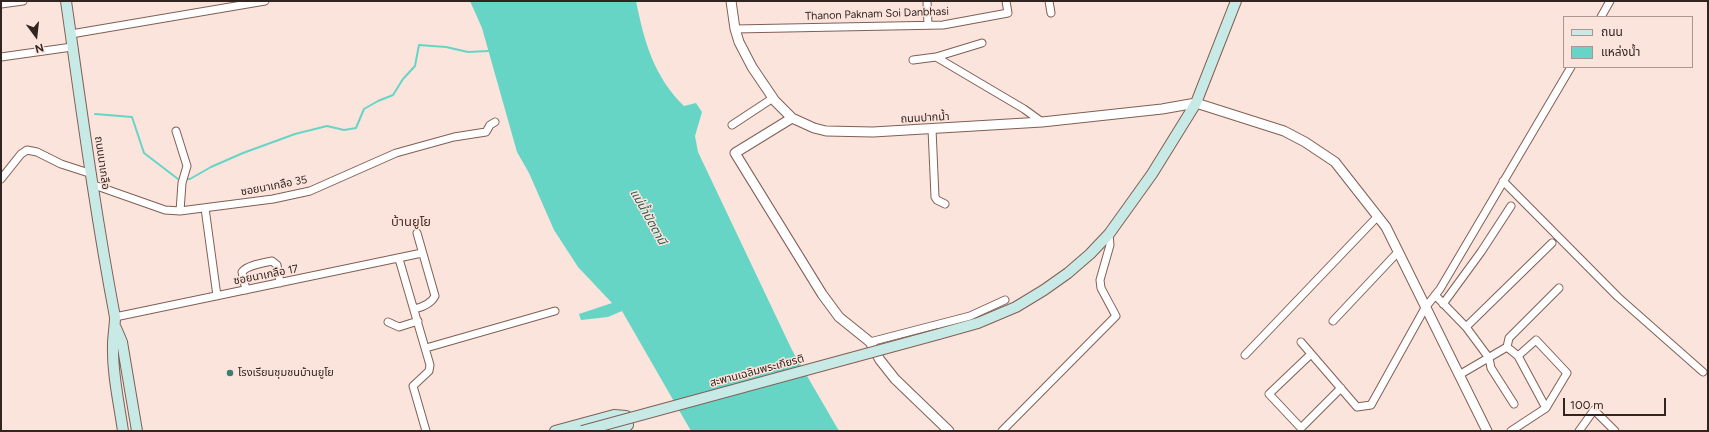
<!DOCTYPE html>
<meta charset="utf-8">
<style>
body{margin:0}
#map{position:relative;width:1709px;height:432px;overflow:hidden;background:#fbe4dc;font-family:Figtree,"Noto Sans Thai",sans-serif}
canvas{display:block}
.frame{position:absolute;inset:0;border:2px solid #32241f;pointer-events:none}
.legend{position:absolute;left:1563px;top:16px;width:130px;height:52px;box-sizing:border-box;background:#fbe4dc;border:1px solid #ab9790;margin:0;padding:5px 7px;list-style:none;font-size:12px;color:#32241f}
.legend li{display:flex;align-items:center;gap:8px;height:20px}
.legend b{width:20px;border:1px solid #ab9790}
.north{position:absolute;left:16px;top:16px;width:40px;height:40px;-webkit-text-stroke:3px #fbe4dc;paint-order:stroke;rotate:165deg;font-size:11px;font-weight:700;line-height:16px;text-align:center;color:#32241f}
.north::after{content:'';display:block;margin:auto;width:14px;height:18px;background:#32241f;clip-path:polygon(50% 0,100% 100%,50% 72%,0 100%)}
.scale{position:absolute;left:1563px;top:398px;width:103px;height:18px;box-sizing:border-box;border:2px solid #32241f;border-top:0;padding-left:5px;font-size:12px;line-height:14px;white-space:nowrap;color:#32241f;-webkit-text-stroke:3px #fbe4dc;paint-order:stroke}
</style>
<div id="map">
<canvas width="1709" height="432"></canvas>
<div class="frame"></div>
<ul class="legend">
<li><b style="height:5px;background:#c8eae6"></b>ถนน</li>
<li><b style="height:11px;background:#66d5c6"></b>แหล่งน้ำ</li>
</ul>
<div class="north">N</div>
<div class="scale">100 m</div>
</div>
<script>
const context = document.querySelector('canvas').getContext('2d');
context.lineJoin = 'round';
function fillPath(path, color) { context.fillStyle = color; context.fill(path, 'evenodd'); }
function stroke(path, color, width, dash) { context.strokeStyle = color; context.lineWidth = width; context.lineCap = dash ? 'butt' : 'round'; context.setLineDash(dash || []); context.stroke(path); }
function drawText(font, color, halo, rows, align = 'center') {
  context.font = font + ' Figtree,"Noto Sans Thai",sans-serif'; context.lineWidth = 3; context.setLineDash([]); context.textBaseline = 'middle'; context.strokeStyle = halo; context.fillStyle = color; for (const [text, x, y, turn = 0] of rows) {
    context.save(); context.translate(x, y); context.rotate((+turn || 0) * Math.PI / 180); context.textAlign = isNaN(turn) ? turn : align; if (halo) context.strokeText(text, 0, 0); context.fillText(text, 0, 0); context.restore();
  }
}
fillPath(new Path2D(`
 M470 1H636C644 41 654 77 684 106L696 103 702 112 695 136 698 152 792 350 839 431H691L622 311 608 317 581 320 579 314 612 303 578 267 554 230 529 173 517 152 482 28Z`), '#66d5c6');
stroke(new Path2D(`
 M95 114 132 117 144 153 178 179H181
 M185 179H190L211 167 243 153 295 134 327 126 344 130 356 128 364 109 378 101 393 95 403 79 415 66 419 45 446 47 468 52 488 51`), '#66d5c6', 2);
const minor = new Path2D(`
 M927 1 928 25
 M1049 1 1051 13
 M1 4 23 1
 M1601 17 1610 1
 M735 29 943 25 1008 13 1006 1
 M71 34 265 1
 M1 57 72 47
 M936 57 982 43
 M913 60 936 57 1024 109 1042 122
 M732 125 773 98
 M932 129 935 197 937 200 945 204
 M176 131 187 166 182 183 180 211
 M1 179 21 154 27 150 37 152 61 164 92 174
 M1503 181 1618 297 1703 372
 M94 185 165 210 180 211 273 199 310 191 396 153 454 137 486 132 490 125 495 122
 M205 208 217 296
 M399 259 430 365 429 371 413 386 426 431
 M246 290 242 272C247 265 263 263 272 261L277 265 280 283
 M1435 295 1466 327 1489 358 1491 368 1514 404
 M1443 304 1481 252 1511 206
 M414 309C423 307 431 304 435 296L417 233
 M115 317 422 253
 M1333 321 1398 252
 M388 322 399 327 418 321
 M1466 327 1552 243
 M870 342 970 316 1005 300
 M1301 342 1357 407 1371 405 1425 308 1440 289 1571 67
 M1507 347 1518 356 1546 408
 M426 348 555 311
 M1311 354 1269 394 1301 428 1341 388
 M1245 355 1378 216
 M1459 375 1507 347 1509 338 1559 288
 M1002 431 1116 316 1101 288 1100 280 1110 245 1109 234
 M1511 431 1546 408 1567 373 1536 340 1518 356
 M1579 431 1594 410 1615 431`);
const tertiary = new Path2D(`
 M731 1 735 29 739 42 752 67 775 101 792 118 814 128 826 131 873 132 1042 122 1162 109 1196 103 1284 131 1305 142 1335 162 1386 227 1487 431
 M792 118 735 153 822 294 839 317 870 342 880 360 895 379 949 431`);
const secondary = new Path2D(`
 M66 1C81 106 95 212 115 317 115 327 113 335 113 345 112 373 119 403 123 431
 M116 328 122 342 137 431
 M939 334 978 323 1016 307 1044 290 1068 273 1090 254 1109 234 1152 174 1196 103 1236 1
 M555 431 614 415 626 416 628 425 623 429 614 431`);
stroke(minor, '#805f54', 9);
stroke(tertiary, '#805f54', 11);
stroke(secondary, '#805f54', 12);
stroke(minor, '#fff', 7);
stroke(tertiary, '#fff', 9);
stroke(secondary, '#c8eae6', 10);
const secondaryBridge = new Path2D(`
 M582 431 939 334`);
stroke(secondaryBridge, '#805f54', 12, []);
stroke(secondaryBridge, '#c8eae6', 10);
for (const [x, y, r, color] of [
 [230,373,4,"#397f75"]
]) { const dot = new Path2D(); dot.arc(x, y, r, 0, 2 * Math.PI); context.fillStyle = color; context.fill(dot); stroke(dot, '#fbe4dc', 1.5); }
drawText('11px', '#32241f', '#fbe4dc', [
 ["Thanon Paknam Soi Danbhasi",877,14,-2],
 ["ถนนปากน้ำ",925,118,-3],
 ["ถนนนาเกลือ",102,163,82],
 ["ซอยนาเกลือ 35",274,186,-11],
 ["ซอยนาเกลือ 17",266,275,-11],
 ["สะพานเฉลิมพระเกียรติ",757,371,-15]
]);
drawText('11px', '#32241f', '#fbe4dc', [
 ["โรงเรียนชุมชนบ้านยูโย",238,373]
], 'left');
drawText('italic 12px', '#2d5d56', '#fbe4dc', [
 ["แม่น้ำปัตตานี",648,217,61]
]);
drawText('13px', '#503229', '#fbe4dc', [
 ["บ้านยูโย",411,222]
]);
</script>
